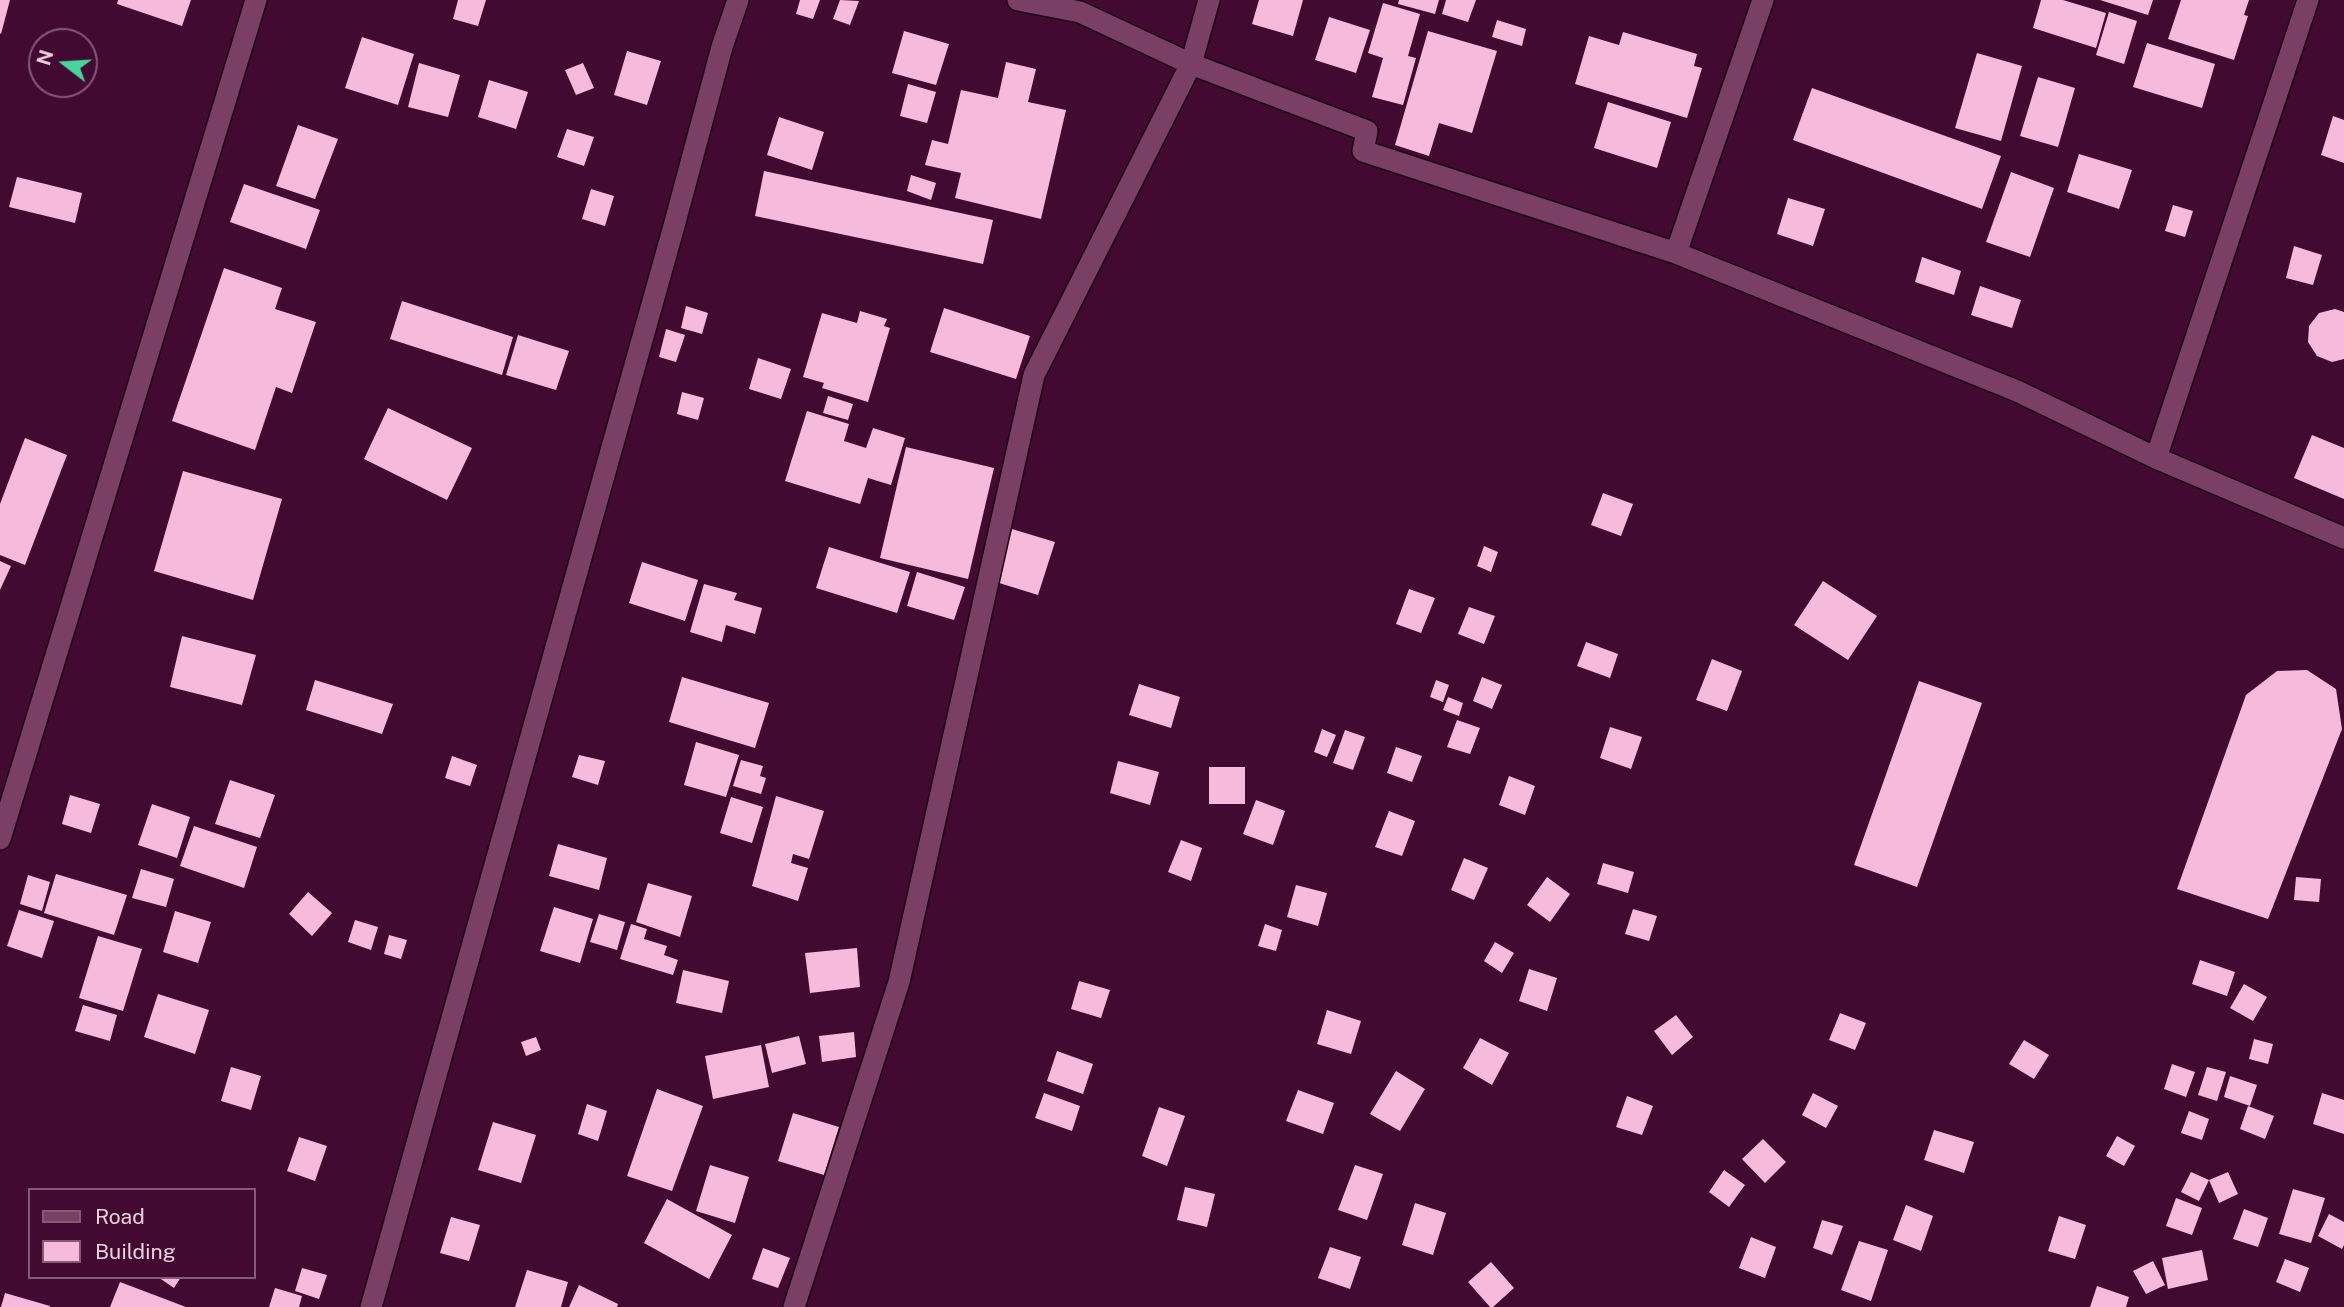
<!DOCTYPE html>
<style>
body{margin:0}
#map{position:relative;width:2344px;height:1307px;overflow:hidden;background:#420a31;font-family:"Public Sans",sans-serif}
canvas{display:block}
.legend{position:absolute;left:28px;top:1188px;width:228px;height:91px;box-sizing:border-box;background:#420a31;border:2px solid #885878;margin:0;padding:9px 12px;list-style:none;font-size:21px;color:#f1cee2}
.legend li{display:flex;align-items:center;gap:14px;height:35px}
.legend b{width:35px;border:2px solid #885878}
.north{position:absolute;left:28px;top:28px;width:70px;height:70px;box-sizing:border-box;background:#420a31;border:2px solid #885878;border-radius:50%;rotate:287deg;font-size:19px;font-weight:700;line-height:28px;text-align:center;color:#f1cee2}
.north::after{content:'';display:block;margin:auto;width:24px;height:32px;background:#49d49c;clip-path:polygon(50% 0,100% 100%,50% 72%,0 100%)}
</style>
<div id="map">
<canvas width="2344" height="1307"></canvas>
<ul class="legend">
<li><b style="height:9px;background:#7a3f65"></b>Road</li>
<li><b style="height:19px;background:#f6badd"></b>Building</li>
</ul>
<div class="north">N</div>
</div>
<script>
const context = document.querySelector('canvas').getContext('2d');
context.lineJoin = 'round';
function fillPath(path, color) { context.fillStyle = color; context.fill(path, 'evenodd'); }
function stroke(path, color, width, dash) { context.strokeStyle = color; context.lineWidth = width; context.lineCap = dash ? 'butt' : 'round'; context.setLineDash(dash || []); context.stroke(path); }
fillPath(new Path2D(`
 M0 0H10L1 34 0 33Z
 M118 0H191L182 26 117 4Z
 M458 0H486L478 26 453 19Z
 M800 0H820L813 19 796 14Z
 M840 0 859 1 850 25 833 19Z
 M1259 0H1303L1293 36 1252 24Z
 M1399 0H1439L1435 14 1398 4Z
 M1446 0H1476L1468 22 1442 14Z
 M2041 0H2063L2106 13 2096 48 2033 28Z
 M2100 0H2153L2148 15Z
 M2181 0H2249L2244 15 2248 16 2234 60 2168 39Z
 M1383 3 1420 14 1408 56 1416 58 1403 105 1372 97 1383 58 1368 53Z
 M2109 12 2137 21 2124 64 2096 55Z
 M1329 17 1370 30 1356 73 1315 60Z
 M1497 20 1526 29 1522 46 1492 37Z
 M904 31 949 44 936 85 892 73Z
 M1428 31 1497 51 1472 133 1439 123 1429 156 1395 145Z
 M1623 32 1697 54 1694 66 1702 68 1687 118 1575 84 1589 36 1619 45Z
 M362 37 414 54 398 105 345 88Z
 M2147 43 2215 64 2202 108 2133 87Z
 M627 51 661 61 647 105 614 95Z
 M1977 53 2022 66 2001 141 1955 128Z
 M1006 62 1036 69 1028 102 1066 110 1041 219 955 198 961 173 925 165 932 140 948 144 961 90 998 98Z
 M419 63 460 75 448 117 408 107Z
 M583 63 594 88 576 95 565 70Z
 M2038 77 2075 88 2058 147 2020 136Z
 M489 80 528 92 516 129 478 117Z
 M908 84 936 92 927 123 900 116Z
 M1812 88 2001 156 1982 209 1793 140Z
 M1608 102 1671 122 1657 168 1594 148Z
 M2333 116 2344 120V163L2321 155Z
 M779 117 824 132 812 170 767 155Z
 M298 125 338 139 315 199 276 186Z
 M567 129 594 137 584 166 557 157Z
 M2079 154 2132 170 2119 209 2067 192Z
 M764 171 993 220 983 264 755 216Z
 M2011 172 2054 188 2030 257 1986 242Z
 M911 175 936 183 931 200 907 191Z
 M17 177 82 193 75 223 9 207Z
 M244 184 320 210 306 249 230 222Z
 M591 189 614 196 605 226 582 219Z
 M1788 198 1825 209 1813 246 1777 234Z
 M2173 205 2193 211 2185 237 2165 231Z
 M2294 246 2322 255 2313 285 2286 278Z
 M1922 257 1961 271 1954 295 1915 282Z
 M224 268 282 288 275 309 316 322 292 393 276 387 255 450 172 421Z
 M1980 286 2021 300 2012 328 1971 315Z
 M402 301 513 337 502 375 390 339Z
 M686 306 708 313 702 334 681 328Z
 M944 308 1030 336 1016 379 930 352Z
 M2335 309 2344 312V359L2332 362 2317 356 2308 342 2309 326 2319 313Z
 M860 311 887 319 884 326 890 328 868 402 822 388 824 383 803 377 822 313 857 323Z
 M666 329 685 335 676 362 659 357Z
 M518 335 569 351 556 390 506 375Z
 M758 358 791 369 781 399 749 389Z
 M682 392 704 398 698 420 677 414Z
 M828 396 853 404 848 420 823 413Z
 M388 408 472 448 447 500 364 459Z
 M807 411 849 424 844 441 866 448 873 428 905 438 891 485 868 478 860 504 785 481Z
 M2312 435 2344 448V499L2294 478Z
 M25 438 67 455 25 565 0 555V504Z
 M906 447 994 468 968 579 880 558Z
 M183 471 282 499 253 600 154 571Z
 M1603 493 1633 504 1621 536 1591 525Z
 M1012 529 1055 542 1038 595 996 582Z
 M1484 546 1498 552 1491 572 1477 566Z
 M829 547 910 572 897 613 816 588Z
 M0 561 11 566 0 590Z
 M642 562 698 580 685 621 629 603Z
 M917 572 965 587 954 620 907 606Z
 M1823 581 1877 616 1848 660 1794 625Z
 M704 584 737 593 734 600 762 608 755 634 726 625 722 642 690 632Z
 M1409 589 1435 598 1421 633 1396 624Z
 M1469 607 1495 616 1484 644 1458 634Z
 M182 636 256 655 242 705 170 687Z
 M1586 642 1618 654 1610 678 1577 666Z
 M1712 659 1742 671 1727 711 1696 700Z
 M2307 670 2336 689 2342 729 2268 919 2177 889 2246 695 2277 671Z
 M682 677 769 703 755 748 669 722Z
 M1482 677 1502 685 1492 709 1473 701Z
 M315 680 393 704 382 734 306 710Z
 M1436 680 1449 685 1443 702 1430 697Z
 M1919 681 1982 703 1917 887 1854 865Z
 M1139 684 1180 697 1171 728 1129 715Z
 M1448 697 1463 703 1459 716 1443 710Z
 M1457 720 1480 728 1470 754 1447 747Z
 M1610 727 1642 737 1631 769 1600 758Z
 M1322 729 1336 735 1327 757 1314 752Z
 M1345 730 1365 737 1353 770 1333 763Z
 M696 742 739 755 726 797 684 785Z
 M1396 747 1422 756 1412 782 1387 773Z
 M579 755 605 761 598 785 572 777Z
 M452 756 477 765 470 786 445 778Z
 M741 760 763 766 760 776 766 778 761 794 733 786Z
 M1118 761 1159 772 1150 805 1110 793Z
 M1209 767H1245V804H1209Z
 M1509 776 1535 786 1525 815 1499 805Z
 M230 780 275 795 260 838 215 824Z
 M70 795 100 804 91 833 62 824Z
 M776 796 824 811 809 859 793 854 791 863 808 868 798 901 752 886Z
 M731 797 763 807 752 843 720 833Z
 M1256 800 1285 811 1273 845 1243 834Z
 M152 804 190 817 177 858 138 845Z
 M1389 811 1415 821 1402 856 1375 847Z
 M194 826 257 847 244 888 180 866Z
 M1181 840 1202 848 1191 881 1168 872Z
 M558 844 607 858 599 890 549 876Z
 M1464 858 1488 868 1474 900 1451 890Z
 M1603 863 1634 872 1628 893 1597 884Z
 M141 869 174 879 166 907 132 898Z
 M56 874 127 895 114 935 44 913Z
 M28 875 50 882 42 911 20 904Z
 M1547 877 1570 894 1550 922 1527 905Z
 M2296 877 2321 879 2319 902 2294 900Z
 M648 883 692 896 680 937 636 922Z
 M1296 885 1327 893 1318 926 1287 917Z
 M308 892 332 913 312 936 289 914Z
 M554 907 593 919 580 963 540 951Z
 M1633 909 1657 916 1649 941 1625 934Z
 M19 910 54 921 42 958 7 946Z
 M175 911 211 922 198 963 163 952Z
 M599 914 625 922 617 950 590 942Z
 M355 920 378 927 371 950 348 942Z
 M631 924 647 929 644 939 667 946 664 955 678 960 673 975 620 959Z
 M1265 924 1282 930 1276 951 1258 946Z
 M389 935 407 940 401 959 384 954Z
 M98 936 142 949 123 1011 79 998Z
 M1495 942 1514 953 1502 973 1484 961Z
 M857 948 860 987 810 993 805 953Z
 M2200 960 2235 972 2227 996 2192 984Z
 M1529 969 1557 978 1547 1011 1519 1001Z
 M683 970 729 981 722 1013 676 1003Z
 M1079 981 1110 990 1101 1018 1071 1009Z
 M2244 984 2267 997 2253 1021 2230 1008Z
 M158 994 209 1010 195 1054 144 1037Z
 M83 1005 117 1015 110 1041 75 1031Z
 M1327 1010 1361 1021 1351 1054 1317 1044Z
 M1840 1013 1866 1023 1855 1050 1829 1040Z
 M1676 1015 1693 1037 1672 1055 1654 1031Z
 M854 1032 856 1057 822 1062 819 1036Z
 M799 1036 806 1064 772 1073 765 1044Z
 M536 1037 541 1050 526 1056 521 1042Z
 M1480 1038 1509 1053 1492 1085 1463 1068Z
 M2254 1039 2273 1044 2268 1064 2249 1059Z
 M2024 1040 2049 1055 2034 1079 2009 1064Z
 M761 1045 769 1087 713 1099 705 1056Z
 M1057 1051 1093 1064 1083 1094 1047 1081Z
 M2172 1064 2195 1072 2186 1097 2164 1089Z
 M231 1067 261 1076 251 1110 221 1101Z
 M2207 1067 2226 1072 2217 1101 2198 1095Z
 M1396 1071 1425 1089 1400 1131 1370 1114Z
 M2230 1076 2257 1085 2250 1106 2224 1097Z
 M657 1089 703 1106 672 1191 627 1176Z
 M1298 1090 1334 1103 1323 1134 1286 1121Z
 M1044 1093 1080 1106 1072 1131 1035 1118Z
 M1813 1093 1838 1106 1826 1128 1802 1115Z
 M2322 1093 2344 1100V1134L2313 1124Z
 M1627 1096 1653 1106 1642 1135 1616 1127Z
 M587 1104 607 1111 598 1141 578 1134Z
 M2248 1106 2274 1116 2265 1139 2240 1129Z
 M1159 1107 1185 1116 1167 1166 1142 1156Z
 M2189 1111 2209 1119 2202 1140 2181 1133Z
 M793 1113 839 1127 824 1175 778 1161Z
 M493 1122 536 1135 521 1183 478 1170Z
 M1934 1130 1974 1142 1964 1173 1924 1160Z
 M2117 1136 2135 1146 2124 1166 2106 1156Z
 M299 1137 327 1146 315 1181 287 1171Z
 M1763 1139 1786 1162 1765 1183 1742 1159Z
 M710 1165 749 1177 735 1223 696 1211Z
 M1355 1165 1383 1174 1367 1220 1338 1210Z
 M1724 1170 1745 1185 1729 1207 1709 1192Z
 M2191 1172 2209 1180 2199 1201 2181 1192Z
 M2228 1172 2238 1194 2219 1203 2209 1180Z
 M1185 1187 1215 1194 1207 1227 1177 1220Z
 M2293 1189 2325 1198 2311 1243 2279 1234Z
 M2176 1198 2202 1208 2192 1235 2166 1226Z
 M667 1199 732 1235 709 1279 644 1243Z
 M1415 1203 1446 1213 1433 1255 1402 1245Z
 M1906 1205 1933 1216 1921 1251 1893 1240Z
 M2244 1209 2268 1218 2258 1247 2233 1239Z
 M2329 1214 2344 1222V1245L2342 1249 2318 1236Z
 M2059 1216 2086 1225 2075 1259 2048 1251Z
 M451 1217 480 1225 469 1261 440 1253Z
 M1822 1220 1843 1226 1832 1255 1813 1248Z
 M1751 1237 1776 1247 1765 1278 1739 1268Z
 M1859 1241 1888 1250 1871 1301 1841 1290Z
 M1330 1247 1361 1257 1350 1289 1318 1278Z
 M763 1248 790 1258 778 1288 752 1279Z
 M2202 1250 2208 1280 2168 1289 2162 1258Z
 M2285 1259 2309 1268 2300 1292 2276 1282Z
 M2153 1261 2165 1285 2146 1294 2133 1271Z
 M1491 1262 1514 1288 1493 1307H1490L1468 1282Z
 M302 1268 327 1275 319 1299 295 1291Z
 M527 1270 568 1282 561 1307H515Z
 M158 1277H181L174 1288Z
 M120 1282 186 1307H110Z
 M579 1285 618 1304 617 1307H569Z
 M2097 1286 2129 1297 2126 1307H2090Z
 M275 1288 302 1296 299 1307H269Z
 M5 1293 50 1306V1307H1Z`), '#f6badd');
const minor = new Path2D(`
 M1018 0 1080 12 1191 64 1367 131 1363 151 1676 253 2017 391 2156 458 2344 538
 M1676 253 1763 0
 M2156 458 2308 0
 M0 839 256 0
 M371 1307 674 226 722 47 738 0
 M794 1307 899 982 1034 375 1191 64 1209 0`);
stroke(minor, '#210016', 24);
stroke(minor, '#7a3f65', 21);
</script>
